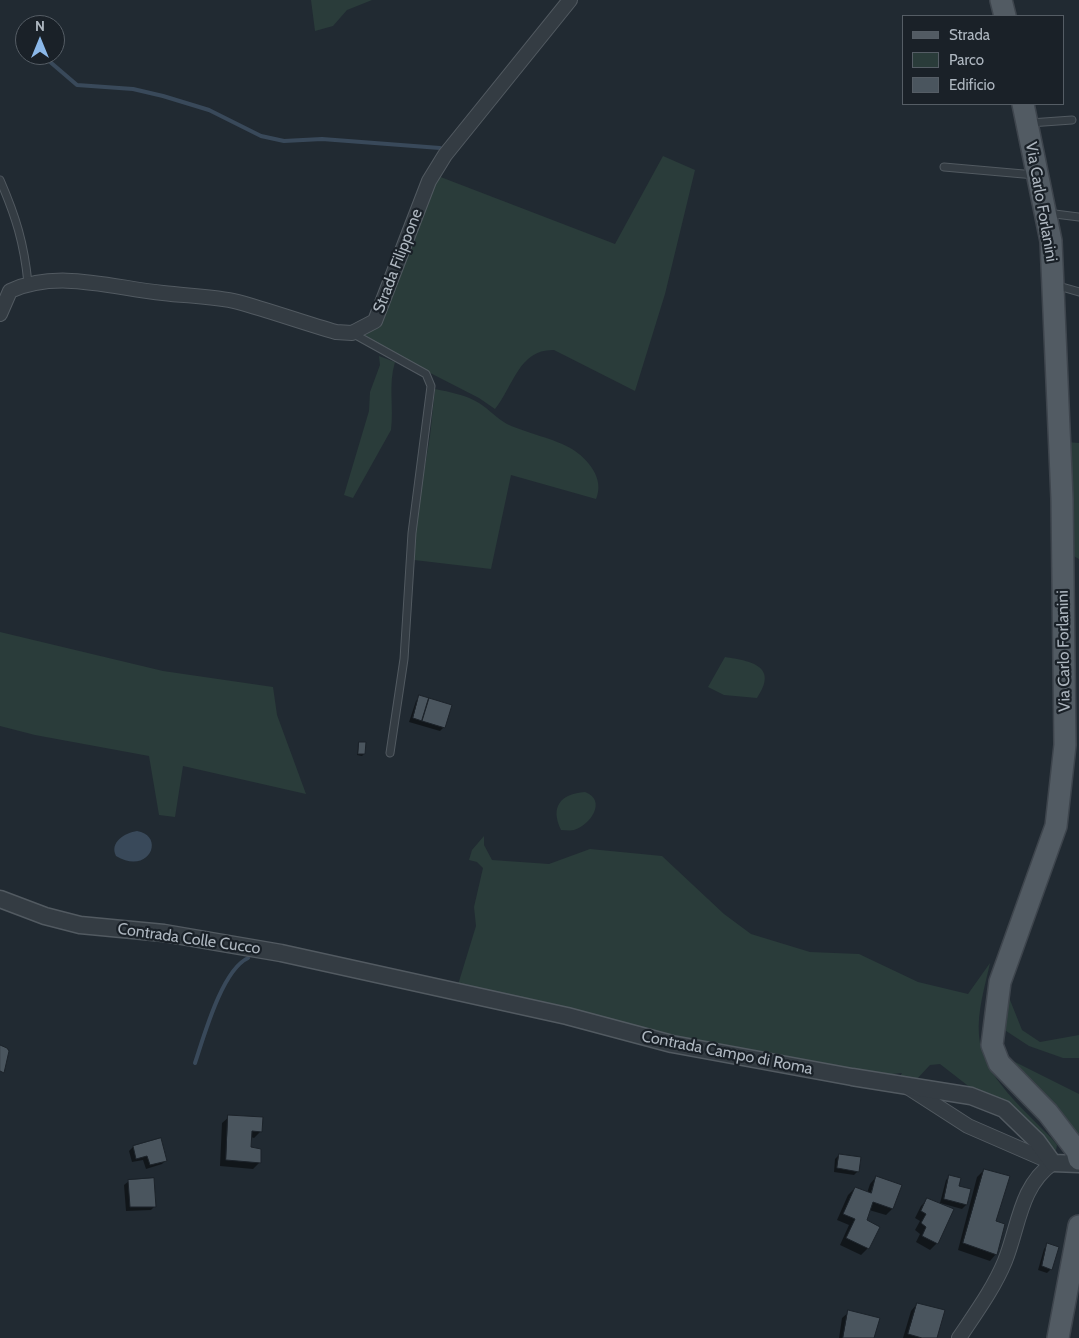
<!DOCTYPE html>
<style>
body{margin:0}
#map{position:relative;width:1079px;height:1338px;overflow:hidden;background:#212a32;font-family:Cabin,sans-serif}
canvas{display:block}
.legend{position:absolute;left:902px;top:15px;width:162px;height:90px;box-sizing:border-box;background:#1a2128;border:1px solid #555d65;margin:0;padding:6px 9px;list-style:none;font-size:15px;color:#aeb7c0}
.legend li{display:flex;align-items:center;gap:10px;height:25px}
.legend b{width:25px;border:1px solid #555d65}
.north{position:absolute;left:15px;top:15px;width:50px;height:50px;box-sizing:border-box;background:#1a2128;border:1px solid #555d65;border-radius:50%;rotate:0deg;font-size:14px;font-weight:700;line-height:20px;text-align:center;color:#aeb7c0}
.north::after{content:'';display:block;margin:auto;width:18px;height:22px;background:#8bb8e9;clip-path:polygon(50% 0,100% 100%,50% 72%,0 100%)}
</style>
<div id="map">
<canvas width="1079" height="1338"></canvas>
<ul class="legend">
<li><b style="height:6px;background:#525b63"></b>Strada</li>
<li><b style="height:14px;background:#2a3c3a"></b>Parco</li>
<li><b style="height:14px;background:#4a555e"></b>Edificio</li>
</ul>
<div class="north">N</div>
</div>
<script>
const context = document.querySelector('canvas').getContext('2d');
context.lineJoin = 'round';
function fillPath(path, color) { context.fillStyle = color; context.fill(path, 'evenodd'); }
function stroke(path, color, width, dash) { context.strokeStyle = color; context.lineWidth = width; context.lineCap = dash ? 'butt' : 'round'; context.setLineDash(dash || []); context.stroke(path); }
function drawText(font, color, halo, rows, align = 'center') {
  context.font = font + ' Cabin,sans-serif'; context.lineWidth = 4.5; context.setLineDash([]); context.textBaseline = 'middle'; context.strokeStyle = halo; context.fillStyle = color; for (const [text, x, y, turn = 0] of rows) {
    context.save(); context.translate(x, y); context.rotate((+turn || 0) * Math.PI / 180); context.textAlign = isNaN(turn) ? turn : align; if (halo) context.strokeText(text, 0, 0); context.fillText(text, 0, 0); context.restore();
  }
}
fillPath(new Path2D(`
 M311 0H372L347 10 333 26 315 31Z
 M663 156 695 170 665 294 635 391 554 350C519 349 514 385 495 409L479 398 403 359 365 336 374 325 438 176 615 244Z
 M379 356 395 362C388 385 394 407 391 430L353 498 344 495 369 411 370 392 380 365Z
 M435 389C450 392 466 395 479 403 489 409 496 418 507 424 526 433 556 439 572 449 588 459 605 479 596 499L511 475 491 569 414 560 416 520 430 436Z
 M1067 442 1079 443V559L1068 553Z
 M0 632 163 671 273 687 277 715 306 794 183 766 175 817 159 815 149 756 35 735 0 726Z
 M725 657C751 661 779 666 757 698L724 695 708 687Z
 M585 792C607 800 591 825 574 830 570 831 565 830 561 830 550 807 560 794 585 792Z
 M484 836V845L492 860 549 864 590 849 662 856 724 914 751 934 810 952 859 954 918 982 968 994 990 963C985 986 977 1012 979 1035 981 1075 1028 1113 1053 1140L1057 1145 1056 1150 1052 1151 940 1064 930 1065 916 1080 898 1079 902 1073 885 1075 681 1041 457 988 476 926 474 907 483 868 477 862 469 860 472 850Z
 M1039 897 1010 983V1000L1022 1030 1040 1042 1079 1035V1058H1063L1029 1046 997 1025 1000 1046 1011 1060 1079 1094V1151L1073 1139 1062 1125 1007 1066 995 1042 996 1025 1006 980Z`), '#2a3c3a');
fillPath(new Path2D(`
 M137 831C166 836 149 876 116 856 109 842 125 833 137 831Z`), '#39495a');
fillPath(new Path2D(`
 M420 697 444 727 440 731 409 722 416 701Z
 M359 743 364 754 362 756 357 755Z
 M229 1117 261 1131 254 1138 251 1137 250 1149 260 1162 253 1169 220 1166 222 1123Z
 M133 1147 166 1160 162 1164 146 1169 143 1160 132 1162 129 1151Z
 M839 1155 858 1171 854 1175 834 1172 835 1159Z
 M984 1170 994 1222 996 1254 990 1261 958 1250 977 1177Z
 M950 1176 966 1205 962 1209 940 1203 946 1180Z
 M876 1177 901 1186 892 1209 886 1215 869 1210 865 1221 879 1228 868 1248 861 1255 840 1245 849 1225 837 1220 848 1195 855 1188 867 1193 870 1184Z
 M129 1181 155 1206 151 1210 126 1211 124 1185Z
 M927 1200 937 1243 930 1250 916 1242 920 1234 915 1230 920 1221 915 1218 921 1206Z
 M1048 1244 1051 1269 1047 1273 1038 1270 1044 1249Z
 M917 1304 935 1338H903L911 1311Z
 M849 1312 873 1338H839L842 1318Z`), '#0007');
stroke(new Path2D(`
 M49 61 77 85 133 89 163 96 209 110 261 136 284 141 322 139 440 148
 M195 1063C204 1036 222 970 248 958`), '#39495a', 4);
const building = new Path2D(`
 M419 695 429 698 422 721 413 718Z
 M429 698 452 705 445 728 422 721Z
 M359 742H366L365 754H358Z
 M0 1045 7 1048 9 1051 4 1073 0 1071Z
 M228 1115 263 1117 262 1132 252 1131 251 1147 261 1149V1163L226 1160Z
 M161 1138 167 1161 150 1165 147 1156 136 1159 133 1146Z
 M839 1154 861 1157 859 1172 837 1168Z
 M984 1169 1010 1176 996 1221 1005 1224 997 1255 963 1243Z
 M949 1175 961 1178 959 1186 971 1189 967 1205 944 1199Z
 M876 1176 902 1185 893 1209 873 1202 867 1220 880 1227 869 1249 846 1238 855 1219 843 1214 855 1187 871 1193Z
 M154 1178 156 1207H130L128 1180Z
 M927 1198 954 1209 938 1244 922 1236 926 1227 921 1223 926 1214 921 1211Z
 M1047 1243 1059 1247 1052 1270 1042 1266Z
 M917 1303 945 1310 937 1338H922L908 1334Z
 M848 1310 880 1318 874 1338H843Z`);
fillPath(building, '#4a555e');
stroke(building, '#1c232a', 1);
const service = new Path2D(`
 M1030 123 1072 120
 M944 167 1035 175
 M0 180C16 217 24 243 28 283
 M1047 213 1079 217
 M1055 285 1079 292
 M352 333 426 374 431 386 412 533 404 659 390 753`);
const minor = new Path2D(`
 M0 314 10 291C58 269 113 288 163 293 187 296 214 296 238 302 271 311 304 323 336 332L352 333 375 321 429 181 445 155 570 0
 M906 1086 968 1126 1053 1163
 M959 1338C975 1314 994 1288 1005 1261 1019 1226 1020 1186 1053 1163`);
const tertiary = new Path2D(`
 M0 899 45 916 80 925 164 933 281 953 567 1016 672 1044 852 1077 971 1096 1004 1109 1037 1141 1053 1163 1079 1164`);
const primary = new Path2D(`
 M1001 0 1005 16
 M1023 104 1051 241 1062 499 1065 745 1056 826 1000 982 992 1045 999 1063 1048 1113 1077 1151 1079 1159
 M1058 1338 1079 1226`);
stroke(service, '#525a61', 9);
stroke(minor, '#525a61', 16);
stroke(tertiary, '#525a61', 19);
stroke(primary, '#3e454d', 24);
stroke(service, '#343c43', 7);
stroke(minor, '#343c43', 14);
stroke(tertiary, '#343c43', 16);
stroke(primary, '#525b63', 21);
drawText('16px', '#aeb7c0', '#1a2128', [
 ["Via Carlo Forlanini",1041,202,80],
 ["Strada Filippone",398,261,-69],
 ["Via Carlo Forlanini",1064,651,-91],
 ["Contrada Colle Cucco",189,939,8],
 ["Contrada Campo di Roma",727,1053,11]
]);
</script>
